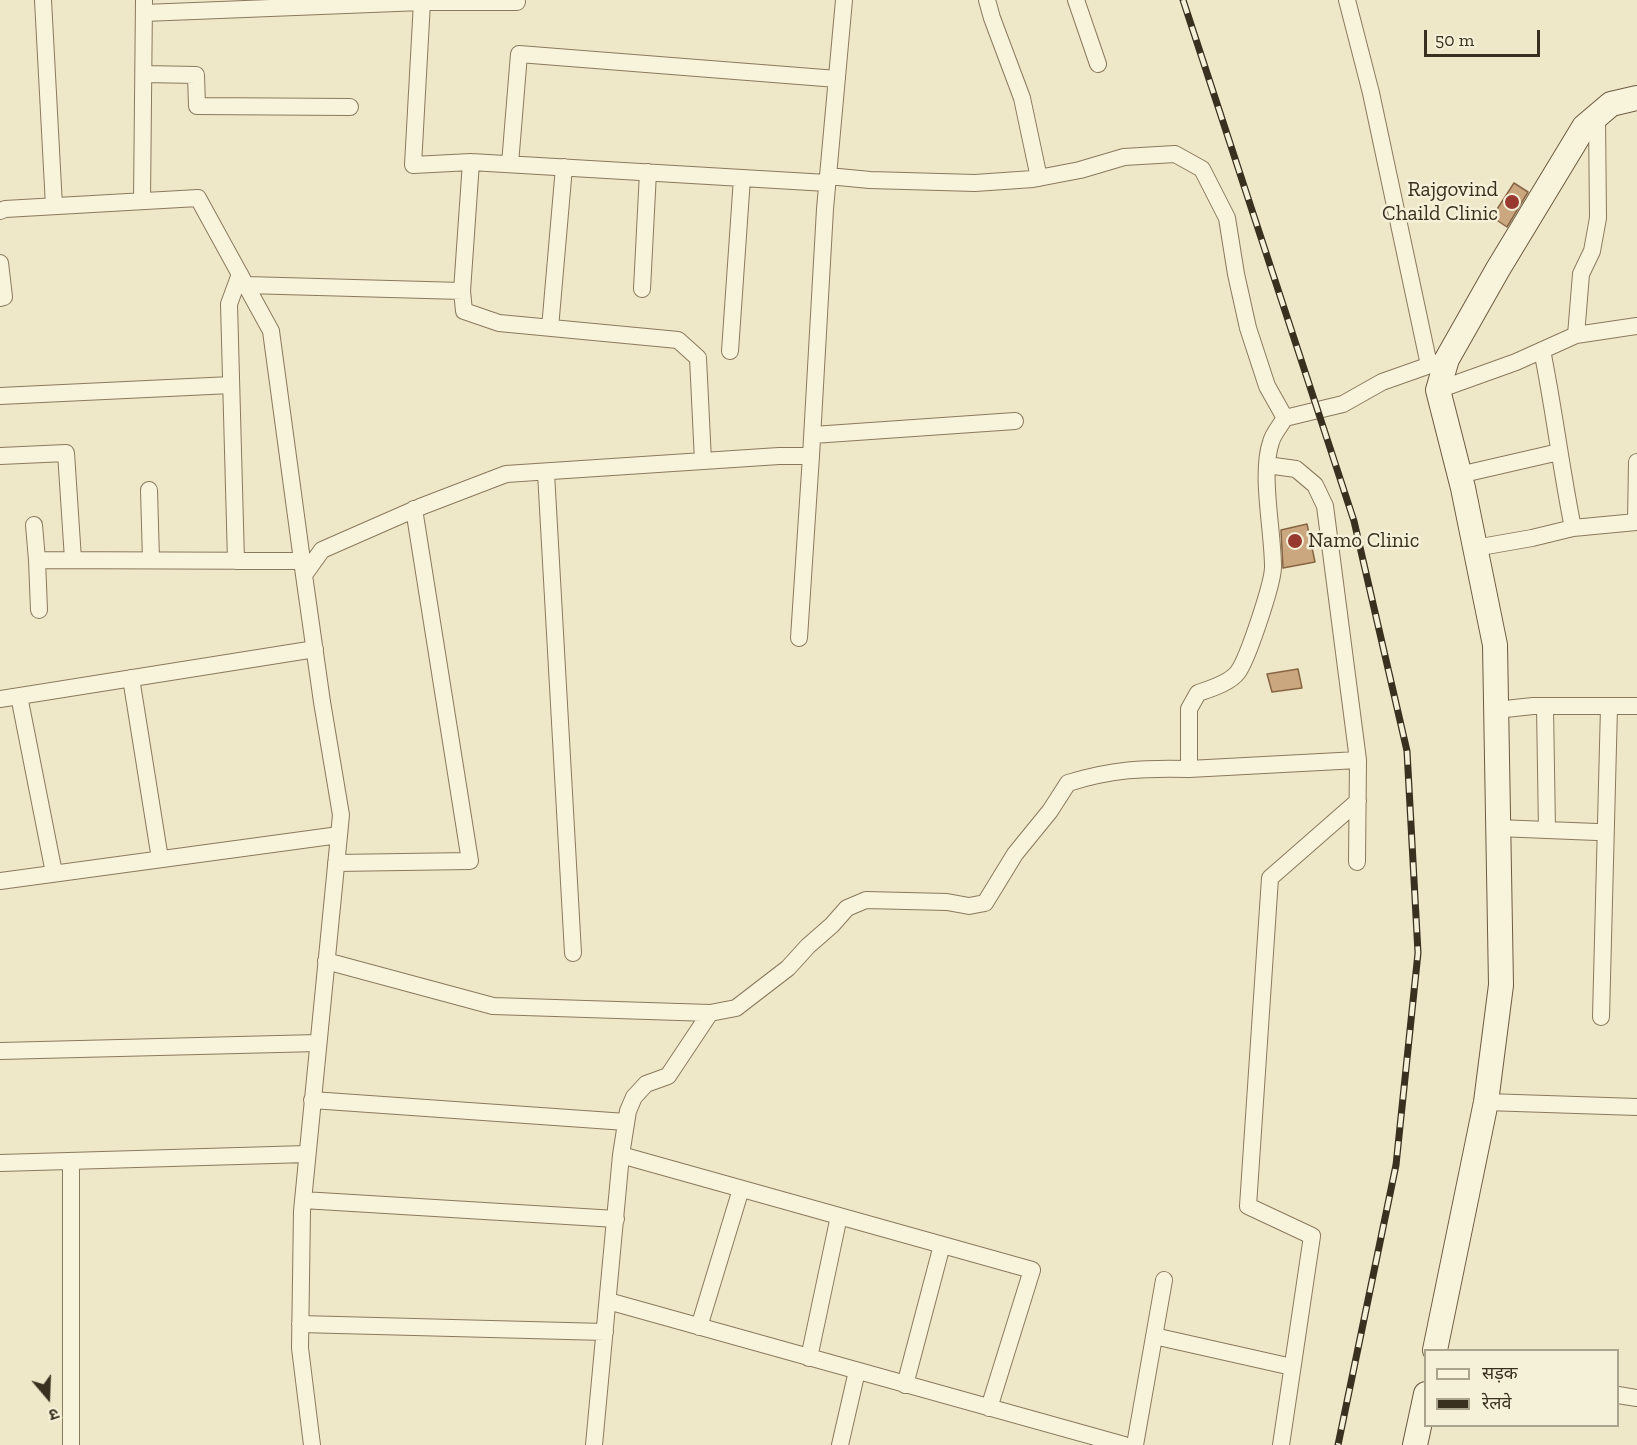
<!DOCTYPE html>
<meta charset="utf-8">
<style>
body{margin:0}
#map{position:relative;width:1637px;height:1445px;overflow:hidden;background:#eee7c8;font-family:"Zilla Slab","Noto Sans Devanagari",serif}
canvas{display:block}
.legend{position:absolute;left:1424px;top:1349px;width:195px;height:78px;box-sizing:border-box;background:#f5f0d8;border:2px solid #aaa38e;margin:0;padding:8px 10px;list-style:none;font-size:18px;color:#3a3020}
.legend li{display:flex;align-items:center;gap:12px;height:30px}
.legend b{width:30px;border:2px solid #aaa38e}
.north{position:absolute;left:18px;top:1367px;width:60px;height:60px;-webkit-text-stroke:4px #f5f0d8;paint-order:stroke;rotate:161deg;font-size:16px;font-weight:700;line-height:24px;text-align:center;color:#3a3020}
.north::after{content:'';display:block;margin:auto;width:21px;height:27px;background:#3a3020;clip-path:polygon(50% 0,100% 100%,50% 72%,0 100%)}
.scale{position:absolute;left:1424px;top:30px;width:116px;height:27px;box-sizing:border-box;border:3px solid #3a3020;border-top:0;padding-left:8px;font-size:18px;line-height:21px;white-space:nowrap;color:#3a3020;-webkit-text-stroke:4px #f5f0d8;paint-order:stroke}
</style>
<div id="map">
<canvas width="1637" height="1445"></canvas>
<ul class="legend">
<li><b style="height:8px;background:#f8f3db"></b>सड़क</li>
<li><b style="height:8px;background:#3a3020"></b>रेलवे</li>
</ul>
<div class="north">उ</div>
<div class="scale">50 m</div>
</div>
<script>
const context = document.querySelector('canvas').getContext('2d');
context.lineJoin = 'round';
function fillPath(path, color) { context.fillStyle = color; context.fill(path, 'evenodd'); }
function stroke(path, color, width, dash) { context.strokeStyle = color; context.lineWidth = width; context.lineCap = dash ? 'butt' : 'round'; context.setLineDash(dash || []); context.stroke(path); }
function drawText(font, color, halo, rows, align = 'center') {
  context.font = font + ' "Zilla Slab",serif'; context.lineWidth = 5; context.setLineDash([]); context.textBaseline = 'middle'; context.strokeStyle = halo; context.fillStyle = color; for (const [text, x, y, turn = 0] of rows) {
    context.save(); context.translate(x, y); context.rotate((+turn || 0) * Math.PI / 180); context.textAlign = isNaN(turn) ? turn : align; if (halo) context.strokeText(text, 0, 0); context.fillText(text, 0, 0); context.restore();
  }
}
const building = new Path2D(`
 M1514 183 1528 192 1507 227 1492 217Z
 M1307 524 1315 562 1283 568 1281 530Z
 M1298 669 1302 688 1272 692 1267 674Z`);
fillPath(building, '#cba77f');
stroke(building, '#864', 1.5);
const street = new Path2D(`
 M43 0 54 206
 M438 0V2H422L413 165 471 162 827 183
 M987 0 992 18 1022 98 1039 178
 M1076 0 1098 64
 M1347 0 1371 93 1429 365
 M438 2H517
 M144 13 422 2
 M144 74 196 75 197 106 350 107
 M471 162 462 291 464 311 499 323 678 340 698 358 703 461
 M510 164 519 54 837 79
 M828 176 870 180 975 183 1033 179 1080 170 1124 157 1175 154 1202 169 1227 218 1236 274 1248 328 1267 386 1285 418 1343 404 1382 382 1447 359
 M142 201 144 0
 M0 211 5 209 198 198 271 331 304 575
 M0 263 4 297 0 298
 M246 285 462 291
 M642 289 648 172
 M550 328 564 167
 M1576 335 1581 274 1592 251 1598 218 1597 116
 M1542 350C1554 409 1561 469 1573 528
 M730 351 742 178
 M1438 390 1516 362 1576 335 1637 326
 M0 396 231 385
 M813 435 1015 421
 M0 456 66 453 73 559
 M1267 465 1296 469 1315 485 1325 506 1358 760 1357 862
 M546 473 573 953
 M1459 475 1559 452
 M149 490 151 560
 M34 525 37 560
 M1475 548 1532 538 1573 528 1636 522 1637 462
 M236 561 229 304 240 274
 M39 610 37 560 302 561
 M799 638 811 456
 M131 678 160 859
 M19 696 54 873
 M0 699 315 649
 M1545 707 1547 830 1597 832
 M1496 710 1533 706H1637
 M1189 769 1358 760
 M1498 828 1547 830
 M336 863 470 861 414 509
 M0 881 339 835
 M326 961 493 1006 710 1013 736 1008 788 968 808 946 832 925 847 908 866 900 947 902 969 906 985 903 1015 854 1050 811 1068 783C1113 769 1143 768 1189 769V709L1198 693C1210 689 1230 683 1238 672 1248 658 1273 583 1273 567 1273 531 1260 474 1271 442 1273 434 1280 426 1285 418
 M1601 1017 1609 707
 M0 1051 318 1043
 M312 1100 626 1122
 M1486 1102 1637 1107
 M621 1155 1032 1270 989 1408
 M71 1162V1445
 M0 1163 307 1154
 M303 1200 616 1219
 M608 1301 1124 1445
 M300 1324 605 1332
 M699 1327 741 1189
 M1154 1336 1292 1367
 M809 1358 839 1216
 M905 1385 942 1245
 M1618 1395 1637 1398
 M312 1445 300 1348 302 1211 341 815 322 702 304 575 322 550 420 507 506 474 779 456H811L825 209 844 0
 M594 1445 621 1155 628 1111 634 1097 646 1084 668 1076 710 1013
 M840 1445 857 1371
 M1135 1445 1164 1280
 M1281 1445 1312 1236 1248 1206 1270 878 1358 801`);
const secondary = new Path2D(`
 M1435 1350 1486 1102 1501 985 1495 645 1463 488 1438 390 1447 359 1498 269 1584 127 1611 104 1637 98
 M1415 1445 1426 1394`);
stroke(street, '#8a7a5d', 18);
stroke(secondary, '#6c5b40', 26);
stroke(street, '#f8f3db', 16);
stroke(secondary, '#f8f3db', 24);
const rail = new Path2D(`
 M1183 0 1354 521 1407 751 1418 953 1396 1165 1338 1445`);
stroke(rail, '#3a3020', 7);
stroke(rail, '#f5f0d8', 4.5, [14]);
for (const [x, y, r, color] of [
 [1512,202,8,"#97392f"],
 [1295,541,8,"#97392f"]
]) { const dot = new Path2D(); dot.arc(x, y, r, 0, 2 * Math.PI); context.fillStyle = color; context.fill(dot); stroke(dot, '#f5f0d8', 2); }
drawText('21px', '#3a3020', '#f5f0d8', [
 ["Rajgovind",1498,190],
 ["Chaild Clinic",1498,214],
 ["Namo Clinic",1308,541,"left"]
], 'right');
</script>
